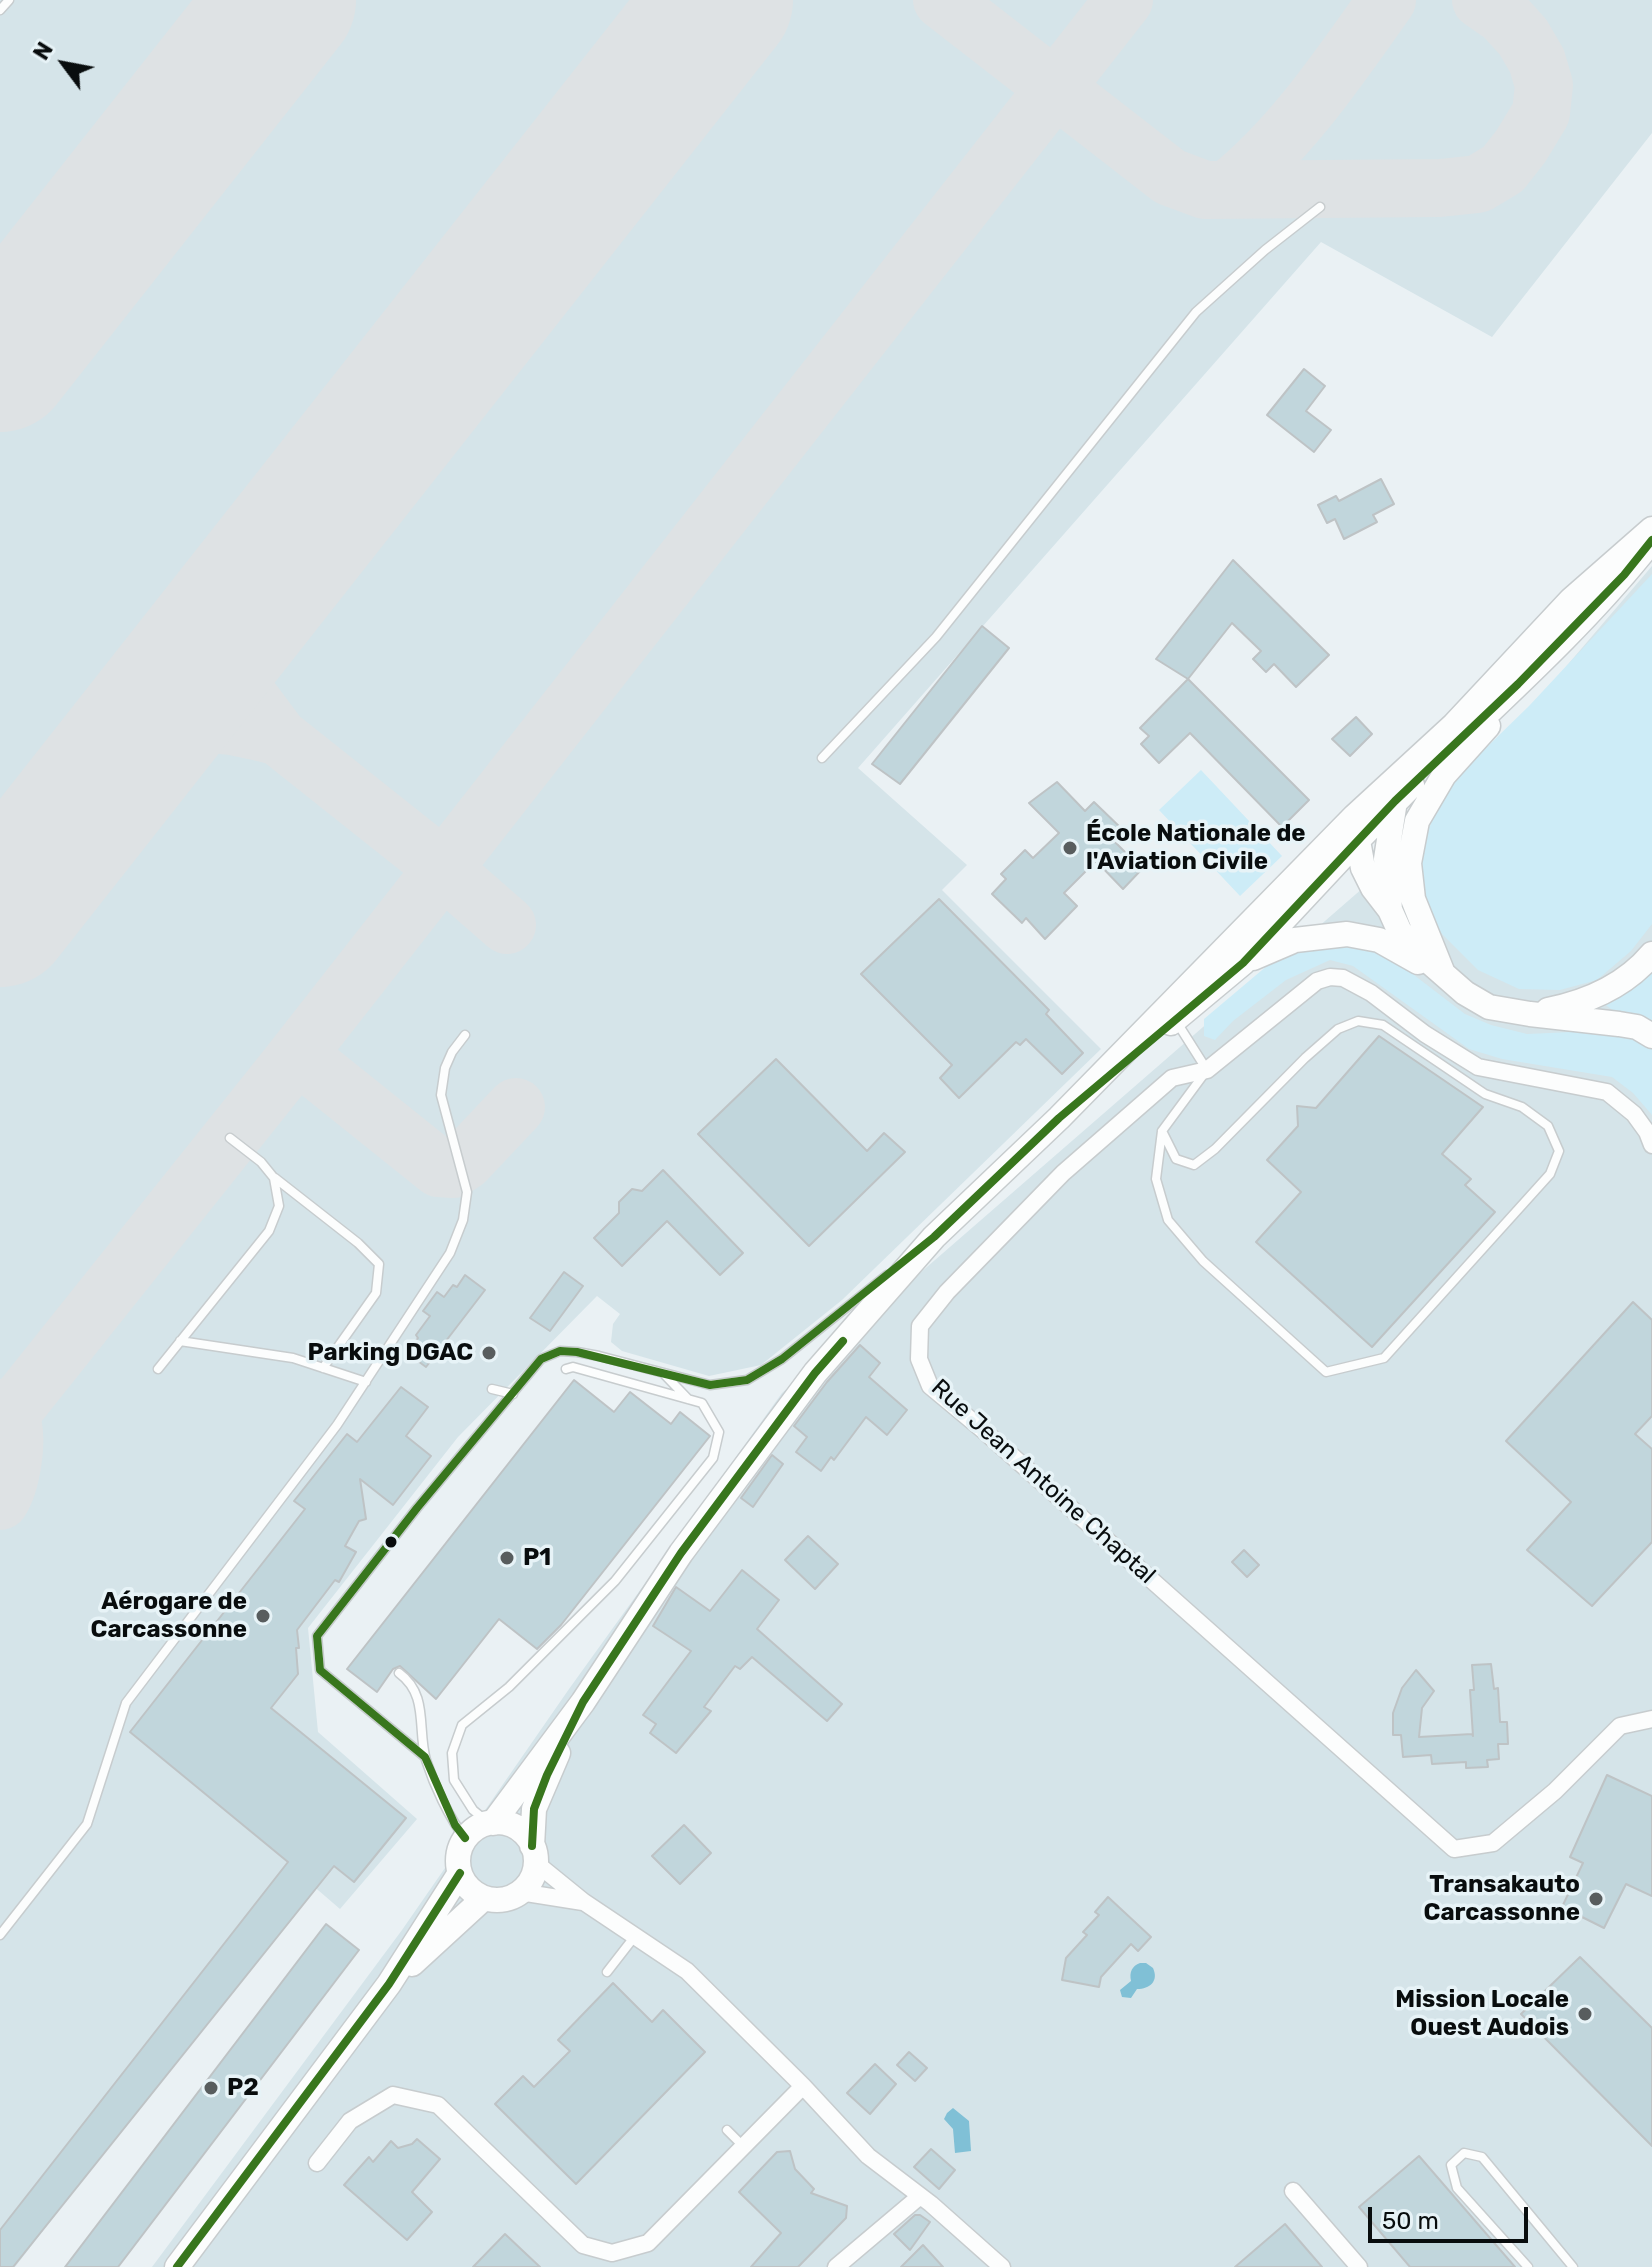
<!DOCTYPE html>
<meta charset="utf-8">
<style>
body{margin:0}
#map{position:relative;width:1652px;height:2267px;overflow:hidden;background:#eaf1f4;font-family:Rubik,sans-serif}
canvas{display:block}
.north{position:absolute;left:24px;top:24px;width:80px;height:80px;-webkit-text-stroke:6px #e7f3f7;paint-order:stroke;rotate:302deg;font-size:22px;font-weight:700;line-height:32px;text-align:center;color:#090d0e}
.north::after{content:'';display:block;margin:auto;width:28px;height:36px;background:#090d0e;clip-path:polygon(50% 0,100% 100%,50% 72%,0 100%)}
.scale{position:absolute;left:1368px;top:2207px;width:160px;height:36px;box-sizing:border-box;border:4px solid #090d0e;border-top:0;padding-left:10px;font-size:24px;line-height:28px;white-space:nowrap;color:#090d0e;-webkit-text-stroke:6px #e7f3f7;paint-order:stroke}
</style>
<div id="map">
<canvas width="1652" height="2267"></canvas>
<div class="north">N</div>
<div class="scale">50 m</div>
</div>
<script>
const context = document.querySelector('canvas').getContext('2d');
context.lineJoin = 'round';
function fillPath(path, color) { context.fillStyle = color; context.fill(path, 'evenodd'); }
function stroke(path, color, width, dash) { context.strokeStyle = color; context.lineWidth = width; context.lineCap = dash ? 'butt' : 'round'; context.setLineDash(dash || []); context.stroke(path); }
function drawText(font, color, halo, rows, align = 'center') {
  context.font = font + ' Rubik,sans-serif'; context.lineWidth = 7; context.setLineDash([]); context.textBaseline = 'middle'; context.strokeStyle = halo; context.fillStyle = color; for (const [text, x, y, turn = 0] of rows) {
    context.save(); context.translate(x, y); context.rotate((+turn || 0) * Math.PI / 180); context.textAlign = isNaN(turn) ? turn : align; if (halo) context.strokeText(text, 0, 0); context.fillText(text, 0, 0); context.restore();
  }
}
fillPath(new Path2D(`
 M0 0H1652V133L1492 337 1321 242 858 768 967 865 942 890 1101 1049 842 1300 761 1365 709 1376 622 1351 611 1342 613 1324 620 1314 597 1296 458 1437 308 1628 318 1732 417 1819 340 1909 311 1884 15 2267H0Z
 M1652 566V2267H152L402 1930 569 1689 782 1393 1417 841Z`), '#d5e4e9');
fillPath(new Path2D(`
 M1652 574V924L1631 951 1597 980 1560 990 1519 989 1478 970 1442 934 1428 915 1420 891 1422 847 1439 802 1455 778 1529 706Z
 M1201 770 1282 856 1240 896 1159 810Z
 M1340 942 1374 950 1414 975 1465 1014 1491 1025 1527 1034 1594 1031 1626 1035 1652 1048V1115L1633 1093 1612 1077 1502 1059 1469 1049 1353 966 1330 960 1286 980 1233 1021 1215 1040 1204 1036V1019L1268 965 1296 949Z
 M1652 966V1023L1642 1017 1623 1011 1615 1012 1603 1003Z`), '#cdecf7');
fillPath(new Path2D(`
 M1140 1963H1146L1153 1968C1159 1981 1150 1989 1137 1989L1131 1998 1122 1997 1120 1990 1131 1981C1129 1972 1132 1966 1140 1963Z
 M953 2108 969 2121 971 2151 955 2153 953 2129 944 2119 947 2113Z`), '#80c0d6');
stroke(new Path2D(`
 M942 0 1170 177 1205 190 1440 188 1478 184 1503 169 1521 146 1541 113 1544 85 1537 61 1523 37 1504 16 1481 0
 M1227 190C1290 141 1341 65 1387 0
 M259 586 245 621 239 653 242 677 249 697 279 737 420 849 507 925
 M113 771C133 757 154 738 178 729 208 718 249 729 279 737
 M286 1069 302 1064 313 1067 439 1168 453 1169 465 1161 516 1107
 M0 1408C3 1411 8 1413 10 1417 20 1435 11 1485 0 1501
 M0 1427 286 1069 1124 0`), '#dee2e4', 58);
stroke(new Path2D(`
 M0 360 284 0
 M0 915 721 0`), '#dee2e4', 144);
const building = new Path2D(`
 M1304 369 1325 386 1306 411 1331 430 1314 452 1267 415Z
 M1381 479 1394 504 1373 515 1377 522 1344 539 1335 519 1327 523 1318 505 1336 496 1339 501Z
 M1233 560 1329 655 1296 687 1274 664 1266 672 1253 659 1261 651 1232 623 1188 679 1156 659Z
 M982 626 1009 648 900 784 872 764Z
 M1188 679 1309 800 1282 827 1190 733 1159 763 1141 744 1149 736 1140 728Z
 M1356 717 1372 734 1350 756 1332 739Z
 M1057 782 1085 811 1094 802 1123 830 1113 840 1142 869 1123 889 1096 861 1064 893 1077 906 1045 939 1026 918 1022 923 992 894 1006 879 1001 874 1025 850 1033 858 1059 833 1029 803Z
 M939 899 1049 1010 1046 1014 1083 1053 1062 1074 1026 1039 1020 1045 1016 1042 959 1098 940 1078 952 1065 861 974Z
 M1379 1036 1483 1107 1442 1154 1471 1179 1465 1185 1495 1212 1372 1347 1256 1242 1301 1192 1267 1160 1298 1126 1297 1106 1316 1108Z
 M776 1059 867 1151 884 1133 905 1152 809 1246 698 1134Z
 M663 1170 743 1253 720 1275 667 1221 622 1266 594 1238 619 1213V1202L632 1189 642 1191Z
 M564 1272 583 1286 550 1331 530 1318Z
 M465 1275 485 1290 426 1367 407 1353 418 1338 416 1335 430 1316 423 1311 437 1292 444 1297 453 1285 457 1287Z
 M1633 1302 1652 1320V1416L1635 1434 1652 1449V1542L1592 1606 1527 1550 1571 1502 1506 1441Z
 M860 1345 880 1363 869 1377 907 1410 887 1435 866 1417 834 1460 831 1457 821 1471 796 1452 807 1437 794 1426 827 1382Z
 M574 1380 614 1412 630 1392 671 1424 680 1412 710 1436 561 1625 537 1649 499 1619 436 1699 400 1666 393 1669 377 1692 347 1669Z
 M401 1387 428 1407 406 1436 431 1456 393 1505 360 1479 366 1519 359 1521 345 1546 356 1552 339 1582 335 1580 297 1630 299 1648H296L298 1674 271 1708 406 1818 354 1882 334 1866 13 2267H0V2230L288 1862 130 1732 305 1509 294 1501 347 1434 357 1442Z
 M772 1455 783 1464 753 1507 741 1498Z
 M808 1536 838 1564 815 1589 785 1560Z
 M1244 1550 1259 1565 1247 1577 1232 1562Z
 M742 1570 779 1600 757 1629 842 1704 827 1721 752 1657 740 1669 735 1666 704 1707 711 1711 676 1753 650 1733 656 1724 643 1715 691 1651 653 1626 676 1587 710 1611Z
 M1491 1664 1494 1689 1498 1688 1500 1722H1507L1508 1744H1498L1499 1759 1487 1760 1488 1767 1466 1768V1762L1432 1764 1431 1755 1403 1757 1401 1735H1393V1713L1402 1688 1416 1670 1434 1691 1422 1708 1419 1737 1472 1734 1473 1736 1470 1690H1474L1472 1665Z
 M1607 1775 1652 1796V1896L1626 1884 1604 1928 1562 1907 1583 1863 1570 1857Z
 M684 1825 711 1853 680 1884 652 1856Z
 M1108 1897 1151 1937 1138 1951 1131 1944 1101 1977 1099 1987 1062 1980 1066 1958 1087 1935 1083 1932 1099 1915 1095 1912Z
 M326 1924 359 1950 118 2267H65Z
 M1580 1957 1652 2028V2146L1521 2014Z
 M613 1983 652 2022 663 2010 705 2052 576 2184 495 2104 523 2076 534 2087 570 2051 558 2040Z
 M909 2052 927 2068 915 2081 897 2065Z
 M875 2064 896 2084 870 2114 847 2093Z
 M417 2139 440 2159 412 2192 432 2212 407 2240 344 2185 369 2157 373 2162 391 2141 398 2148 412 2144Z
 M931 2149 955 2170 939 2189 914 2167Z
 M790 2151 795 2169 814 2189 811 2193 847 2206 846 2218 798 2267H751L781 2233 739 2192 777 2152Z
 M1419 2156 1515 2267H1410L1359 2207Z
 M915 2215H920L930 2222 910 2250 894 2234Z
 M1285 2224 1322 2267H1235Z
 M505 2234 540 2267H473Z
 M923 2245 943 2267H901Z`);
fillPath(building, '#c1d6dc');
stroke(building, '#bec3c5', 2);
const service = new Path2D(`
 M0 10 9 0
 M822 758 936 637 1196 312 1265 250 1320 207
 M1162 1131 1176 1159 1194 1165 1215 1149 1305 1058 1338 1029 1358 1021 1383 1025 1485 1094 1522 1107 1548 1126 1559 1151 1550 1174 1384 1358 1326 1372 1203 1261 1168 1220 1156 1179 1162 1131 1207 1070 1176 1021
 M275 1178 358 1243 379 1264 376 1293 323 1368
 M180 1341 293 1358 366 1382
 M158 1369 269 1231 279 1206 274 1178 261 1162 230 1138
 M664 1374 688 1399
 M492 1389 513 1394
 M399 1673C429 1695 417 1729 426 1760 434 1785 449 1818 465 1838
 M425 1757 320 1670 317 1636 417 1508 541 1359 560 1351 577 1352 599 1356 710 1385 747 1380 782 1359 887 1275
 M489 1823 473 1810 454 1780 452 1753 462 1725 509 1687 615 1581 713 1458 719 1432 702 1403 573 1367 566 1369
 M0 1935 87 1824 126 1703 337 1425 450 1253 463 1220 467 1192 441 1095 445 1068 452 1052 465 1035
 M607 1972 635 1936
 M727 2130 743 2146
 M1528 2267 1457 2188 1451 2165 1464 2153 1482 2157 1573 2267`);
const minor = new Path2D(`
 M1652 1145 1647 1132 1634 1114 1607 1092 1478 1067 1425 1034 1371 993 1343 978 1330 977 1317 981 1207 1070 1172 1078 1063 1173 947 1292 920 1326 919 1359 930 1386 983 1430 1454 1849 1493 1843 1555 1791 1620 1726 1652 1719
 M536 1863 584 1902 687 1971 803 2086 868 2156 931 2204 1002 2267
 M520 1892 583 1902
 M317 2163 350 2121 393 2095 438 2105 583 2245 612 2253 648 2243 803 2086
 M1293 2191 1359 2267
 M836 2267 919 2197`);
const secondary = new Path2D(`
 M1468 732C1529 674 1592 615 1645 549
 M1356 830 1363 868 1373 888 1390 910 1399 930 1409 944 1465 993 1489 1007 1530 1014 1619 1024 1637 1027 1652 1036
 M1390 910 1386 859 1395 801
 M1253 958 1295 940 1347 934 1379 940 1418 962
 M1442 971 1413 899 1409 863 1417 821 1444 775 1488 726
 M1548 1010C1588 1002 1625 986 1652 954
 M1171 1023 1243 963 1357 841 1412 785
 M458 1861a39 39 0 1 1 78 0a39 39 0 1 1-78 0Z
 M493 1823 583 1702 681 1553 815 1373 934 1237 1059 1118 1355 816 1454 725 1571 600 1652 529
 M532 1846 534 1809 558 1753
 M412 1964 484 1898
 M177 2267 389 1984 460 1873`);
stroke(service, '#c7ccce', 11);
stroke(minor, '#c7ccce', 19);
stroke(secondary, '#c7ccce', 27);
stroke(service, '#fcfdfd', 8);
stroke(minor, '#fcfdfd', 16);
stroke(secondary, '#fcfdfd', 24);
stroke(new Path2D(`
 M465 1838 455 1825 425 1757 320 1670 317 1636 417 1508 541 1359 560 1351 577 1352 710 1385 747 1380 782 1359 934 1237 1059 1118 1243 963 1395 801 1518 684 1624 575 1652 540
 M532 1846 534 1809 547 1775 583 1702 681 1553 815 1373 843 1341
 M177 2267 389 1984 460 1873`), '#38761d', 8);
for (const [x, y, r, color] of [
 [1070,848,8,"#585d5e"],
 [489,1353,8,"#585d5e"],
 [391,1542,7,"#090d0e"],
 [507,1558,8,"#585d5e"],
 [263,1616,8,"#585d5e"],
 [1596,1899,8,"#585d5e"],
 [1585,2014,8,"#585d5e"],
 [211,2088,8,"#585d5e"]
]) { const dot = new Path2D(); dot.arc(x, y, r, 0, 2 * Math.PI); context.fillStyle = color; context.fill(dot); stroke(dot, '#e7f3f7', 3); }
drawText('bold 24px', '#090d0e', '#e7f3f7', [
 ["École Nationale de",1086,834,"left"],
 ["l'Aviation Civile",1086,862,"left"],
 ["Parking DGAC",473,1353],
 ["P1",523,1558,"left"],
 ["Aérogare de",247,1602],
 ["Carcassonne",247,1630],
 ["Transakauto",1580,1885],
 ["Carcassonne",1580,1913],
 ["Mission Locale",1569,2000],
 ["Ouest Audois",1569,2028],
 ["P2",227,2088,"left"]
], 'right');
drawText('24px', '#090d0e', '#e7f3f7', [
 ["Rue Jean Antoine Chaptal",1043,1482,42]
]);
</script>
